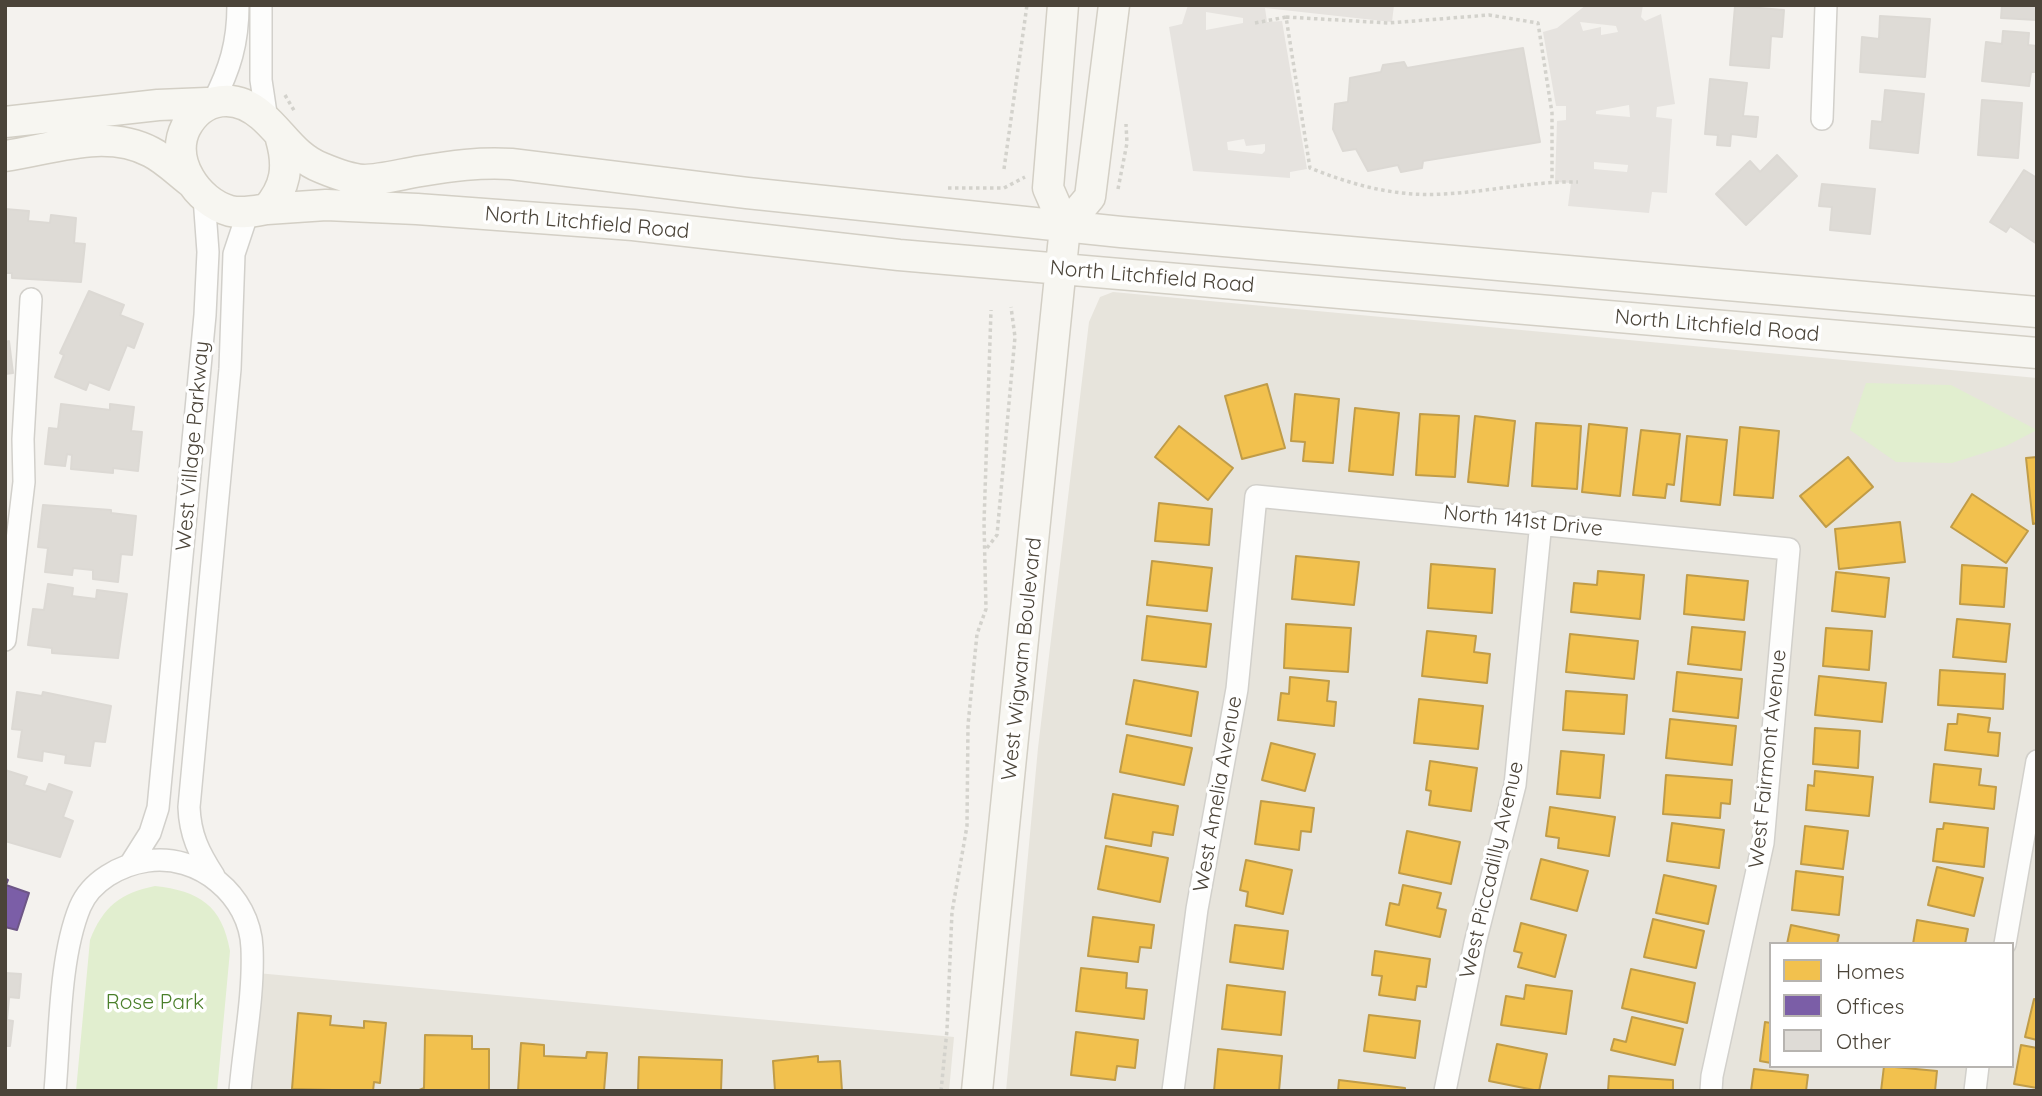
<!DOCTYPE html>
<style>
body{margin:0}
#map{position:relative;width:2042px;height:1096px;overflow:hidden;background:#f4f2ee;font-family:Quicksand,sans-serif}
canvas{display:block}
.frame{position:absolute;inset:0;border:7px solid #4b4439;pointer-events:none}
.legend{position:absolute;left:1769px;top:942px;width:245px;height:126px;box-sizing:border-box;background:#fff;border:2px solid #b7b4b0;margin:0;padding:9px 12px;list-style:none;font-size:21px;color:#4b4439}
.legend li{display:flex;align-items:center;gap:14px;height:35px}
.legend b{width:35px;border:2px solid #b7b4b0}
</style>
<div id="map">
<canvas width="2042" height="1096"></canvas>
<div class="frame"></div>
<ul class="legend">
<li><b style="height:19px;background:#f2c14e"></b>Homes</li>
<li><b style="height:19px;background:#7b5ea7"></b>Offices</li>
<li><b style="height:19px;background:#dedbd6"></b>Other</li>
</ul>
</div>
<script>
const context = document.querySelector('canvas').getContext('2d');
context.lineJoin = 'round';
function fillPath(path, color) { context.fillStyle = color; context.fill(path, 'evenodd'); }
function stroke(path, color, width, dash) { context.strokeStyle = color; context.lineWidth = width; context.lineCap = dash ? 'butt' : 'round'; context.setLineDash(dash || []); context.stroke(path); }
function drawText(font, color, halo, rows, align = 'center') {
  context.font = font + ' Quicksand,sans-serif'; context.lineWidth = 7; context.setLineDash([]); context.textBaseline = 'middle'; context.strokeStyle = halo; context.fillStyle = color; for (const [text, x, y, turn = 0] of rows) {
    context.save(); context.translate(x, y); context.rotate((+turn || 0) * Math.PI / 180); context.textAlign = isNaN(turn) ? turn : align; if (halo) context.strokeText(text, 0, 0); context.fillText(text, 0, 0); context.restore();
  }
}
fillPath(new Path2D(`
 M1113 292 2037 378V1091H1006L1038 748 1089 322 1100 297ZM1771 944H2012V1066H1771Z
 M257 973 954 1037 949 1091H247Z`), '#e7e4dc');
fillPath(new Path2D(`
 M1866 383 1951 385 2037 430 2006 446 1952 463 1896 462 1850 430Z
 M155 886C199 891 222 905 230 951L217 1091H76L90 940C103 907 120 893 155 886Z`), '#e1eecf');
fillPath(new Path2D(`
 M1188 5H1394L1392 22 1265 8 1267 22 1282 21 1307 169 1290 172V178L1193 171 1169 27 1182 24ZM1206 12 1243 18V23L1206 30ZM1244 139 1246 146 1265 144V151L1262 154 1228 150 1227 142Z
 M1586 5H1643L1641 17 1645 21 1661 14 1675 104 1657 107 1656 117 1672 119 1667 193 1652 192 1649 213 1568 206 1571 183 1555 182 1557 121 1566 120V106H1556L1543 32 1557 28ZM1580 22 1616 26 1618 32 1601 35V27L1583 31ZM1629 105 1630 117 1596 114V111ZM1594 162 1628 165V166L1627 172 1594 169Z`), '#e6e3df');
const homes = new Path2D(`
 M1267 384 1285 448 1242 459 1225 396Z
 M1295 394 1339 399 1333 463 1303 461 1305 442 1291 441Z
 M1355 408 1399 413 1393 475 1349 471Z
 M1420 414 1459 416 1455 477 1416 475Z
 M1475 416 1515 421 1508 486 1468 482Z
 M1536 423 1581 426 1577 489 1532 486Z
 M1589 424 1627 428 1620 496 1582 492Z
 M1179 426 1233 468 1208 500 1155 457Z
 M1740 427 1779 431 1773 498 1734 495Z
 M1641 430 1680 434 1674 485 1667 484 1665 498 1633 495Z
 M1687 436 1727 440 1720 505 1681 501Z
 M1848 457 1873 487 1826 527 1800 496Z
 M2037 457V523L2033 524 2026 458Z
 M1972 494 2028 531 2006 563 1951 527Z
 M1159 503 1212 509 1209 545 1155 541Z
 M1900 522 1905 562 1839 569 1835 529Z
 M1296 556 1359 562 1354 605 1292 599Z
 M1152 561 1212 568 1207 611 1147 605Z
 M1431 564 1495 569 1492 613 1428 608Z
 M1962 565 2007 568 2004 607 1960 604Z
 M1598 571 1644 575 1640 619 1571 612 1574 583 1597 585Z
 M1836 572 1889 578 1885 617 1832 611Z
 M1687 575 1748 581 1744 620 1684 614Z
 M1147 616 1211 624 1206 667 1142 660Z
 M1957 619 2010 624 2006 662 1953 657Z
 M1286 624 1351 628 1348 672 1284 668Z
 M1692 627 1745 632 1741 670 1688 664Z
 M1826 628 1872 631 1869 670 1823 666Z
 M1427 631 1476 636 1474 652 1490 654 1487 683 1422 676Z
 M1570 634 1638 641 1634 679 1566 672Z
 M1940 670 2005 674 2003 709 1938 705Z
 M1677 672 1742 679 1738 718 1673 711Z
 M1819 676 1886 683 1882 722 1815 715Z
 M1290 677 1329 681 1327 701 1336 702 1334 726 1278 720 1281 693 1289 694Z
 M1134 680 1198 692 1191 736 1126 724Z
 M1566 691 1627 695 1624 734 1563 730Z
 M1419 699 1483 706 1478 749 1414 743Z
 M1958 714 1990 718 1988 732 2000 733 1998 756 1945 750 1948 724H1957Z
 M1670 719 1736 726 1732 765 1666 758Z
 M1815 728 1860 731 1858 768 1813 764Z
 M1127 735 1192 748 1184 785 1120 772Z
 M1271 743 1315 754 1305 791 1262 780Z
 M1561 751 1604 755 1600 798 1557 794Z
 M1430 761 1477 768 1471 811 1429 805 1431 791 1426 790Z
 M1934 764 1981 769 1979 785 1996 787 1994 809 1930 802Z
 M1815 771 1873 777 1869 816 1806 810 1808 785 1814 786Z
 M1666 775 1732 780 1730 804 1721 803 1720 818 1663 814Z
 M1113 794 1178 806 1173 835 1153 832 1151 846 1105 838Z
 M1261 801 1314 808 1311 832 1301 831 1299 850 1255 844Z
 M1550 807 1615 817 1609 856 1558 848 1559 838 1546 836Z
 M1672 823 1724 830 1719 868 1667 861Z
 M1944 823 1988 828 1984 867 1933 861 1937 829H1943Z
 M1805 826 1848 831 1843 869 1801 864Z
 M1407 831 1460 842 1451 884 1399 873Z
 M1106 846 1168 858 1160 902 1098 889Z
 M1541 859 1588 871 1577 911 1531 899Z
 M1246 860 1292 870 1283 914 1246 906 1248 892 1240 890Z
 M1937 867 1983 878 1974 916 1928 905Z
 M1796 871 1843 877 1839 915 1792 910Z
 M1664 875 1716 886 1708 924 1656 913Z
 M1403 885 1441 893 1437 908 1446 910 1440 937 1386 925 1390 903 1399 905Z
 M1093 917 1154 925 1151 948 1140 947 1138 962 1088 956Z
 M1653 919 1704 931 1696 968 1644 957Z
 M1917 920 1968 929 1965 944H1913Z
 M1521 923 1566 935 1555 977 1518 967 1522 953 1514 951Z
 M1235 925 1288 931 1283 969 1230 962Z
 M1791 925 1839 935 1837 944H1787Z
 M1375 951 1430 959 1426 987 1417 986 1415 1000 1379 995 1382 976 1372 975Z
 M1081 968 1127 973 1126 988 1147 990 1144 1019 1076 1011Z
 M1631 969 1695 983 1687 1023 1622 1008Z
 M1227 985 1285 992 1281 1035 1222 1029Z
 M1526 985 1572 991 1566 1034 1501 1025 1506 996 1524 999Z
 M2034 999 2037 1000V1040L2025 1037Z
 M298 1013 331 1016 330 1025 364 1028V1021L386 1023 380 1083 374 1082 373 1091 292 1089Z
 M1369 1015 1420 1021 1415 1058 1364 1051Z
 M1632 1017 1683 1029 1675 1065 1611 1050 1614 1039 1626 1042Z
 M1765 1022 1771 1023V1063L1760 1061Z
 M1076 1032 1138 1040 1135 1068 1117 1066 1115 1080 1071 1075Z
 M425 1035 472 1036V1049H489V1091H417L424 1088Z
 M521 1043 544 1045V1056L586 1058 587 1052 607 1053 604 1091H518Z
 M1497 1044 1547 1054 1539 1091 1489 1081Z
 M2021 1045 2037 1048V1088L2014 1084Z
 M1218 1049 1282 1056 1279 1091H1214Z
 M818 1056V1062L840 1061 842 1091H775L773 1061Z
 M639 1057 722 1060 721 1091H638Z
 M1884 1066 1937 1071 1935 1091H1881Z
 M1754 1069 1808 1075 1806 1091H1751Z
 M1609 1076 1673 1080V1091H1608Z
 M1339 1080 1405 1088V1091H1338Z`);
fillPath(homes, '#f2c14e');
stroke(homes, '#c09c48', 2);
const offices = new Path2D(`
 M5 878 8 880 6 885 29 893 17 930 5 927Z`);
fillPath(offices, '#7b5ea7');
stroke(offices, '#6d5686', 2);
const building = new Path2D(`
 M2002 5H2037V20L2001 18Z
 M1735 6 1784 10 1782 37 1771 36 1769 68 1730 65Z
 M1880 16 1930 19 1925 77 1860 72 1862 37 1879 39Z
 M2003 31 2029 33 2028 45 2037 46V72H2031L2029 86 1982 81 1986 42 2002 44Z
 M1523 48 1540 142 1423 161 1422 168 1401 172 1398 165 1368 171 1356 149 1343 151 1333 129 1335 104 1348 102 1350 78 1381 72 1383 65 1404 62 1407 68Z
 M1710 79 1747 83 1743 116 1758 117 1756 137 1731 134 1730 146 1717 145 1718 135 1705 134Z
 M1885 90 1924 94 1918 153 1870 148 1872 121 1882 122Z
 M1982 100 2022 103 2018 158 1978 155Z
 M1777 155 1797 176 1746 225 1716 194 1750 161 1760 172Z
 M2024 170 2037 178V244L2010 226 2006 232 1990 222Z
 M1822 184 1875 189 1870 234 1830 230 1832 207 1819 206Z
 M5 209 29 211 28 221 50 223 51 215 76 218 74 243 85 244 81 282 12 278V273H5Z
 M89 291 124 305 120 315 143 324 134 348 127 345 109 390 89 382 86 390 55 377 64 355 60 353Z
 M9 341 13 373 5 374V342Z
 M61 404 110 410V404L134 407 131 431 142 432 138 471 113 468V473L71 469 72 455 67 454 65 466 45 464 49 428 58 429Z
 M43 505 111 510V513L136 516 132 555 121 554 118 582 93 579V570L73 568 72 575 45 572 48 548 38 547Z
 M48 584 73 588 72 596 96 599 97 590 127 594 118 658 52 653V648L28 645 33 609 44 610Z
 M17 692 42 696 43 692 111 706 105 742 94 741 90 766 65 763 66 755 43 751 42 761 18 757 22 730 12 729Z
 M5 770 27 777 24 785 46 792 49 784 72 792 63 817 73 821 60 857 5 841Z
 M5 973 21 974 19 998 9 997 7 1020 13 1021 10 1046H5Z`);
fillPath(building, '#dedbd6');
stroke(building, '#dcd9d4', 2);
const street = new Path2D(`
 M261 5V80L267 120
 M213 102C230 69 238 43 238 5
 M1822 119 1826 5
 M5 640 24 482 23 439 31 299
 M131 863 150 833 158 808 205 315 208 252 204 197
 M214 876C199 853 190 835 189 807L230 369 234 254 248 212
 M2005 944 2037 761
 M55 1091C60 1036 59 958 80 907 91 881 120 865 147 861 198 853 250 895 252 948 254 995 244 1044 240 1091
 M1173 1091 1197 909 1237 689 1256 496 1789 549 1763 843 1712 1076 1711 1091
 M1445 1091 1475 943 1515 785 1541 522
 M1975 1091 1978 1066`);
const secondary = new Path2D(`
 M5 122 158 105 207 103
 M281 139C289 167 286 187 267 209 255 211 242 214 230 211 197 202 169 160 186 127 203 96 236 93 262 116 282 133 295 158 322 168 334 173 349 179 363 180 381 180 402 174 421 171 451 166 480 162 511 164L747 193 1121 232 2037 312
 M5 156C53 149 105 128 151 152 165 159 178 172 191 182
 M267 209 326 205 417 209 633 225 899 255 2037 353
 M1065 227 1090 197 1114 5
 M977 1091 1065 227 1048 188 1063 5`);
stroke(street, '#d2d0cb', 24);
stroke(secondary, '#d3cfc5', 33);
stroke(new Path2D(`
 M1286 17 1389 23 1489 15 1538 23 1552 113V181
 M1255 23 1286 17 1310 168C1353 185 1395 197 1443 194 1488 192 1532 181 1578 182
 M285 95 295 112
 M1004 169 1027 5
 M948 188H1004L1025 177
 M1118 189 1127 143 1126 124
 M987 548 997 535 1015 337 1011 307
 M941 1091 947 1030 952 912 967 826 968 725 977 634 986 609 984 523 991 310`), '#d3d2cc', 3.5, [3.5, 3.5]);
stroke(street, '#fdfdfc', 21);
stroke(secondary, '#f7f6f1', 30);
drawText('21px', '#4b4439', '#fff', [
 ["North Litchfield Road",587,223,5],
 ["North Litchfield Road",1152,277,5],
 ["North Litchfield Road",1717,326,5],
 ["West Village Parkway",193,446,-85],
 ["North 141st Drive",1523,521,6],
 ["West Wigwam Boulevard",1022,659,-84],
 ["West Fairmont Avenue",1768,759,-84],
 ["West Amelia Avenue",1218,794,-80],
 ["West Piccadilly Avenue",1492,870,-77]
]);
drawText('21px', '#4a7f2a', '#fff', [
 ["Rose Park",155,1003]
]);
</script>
